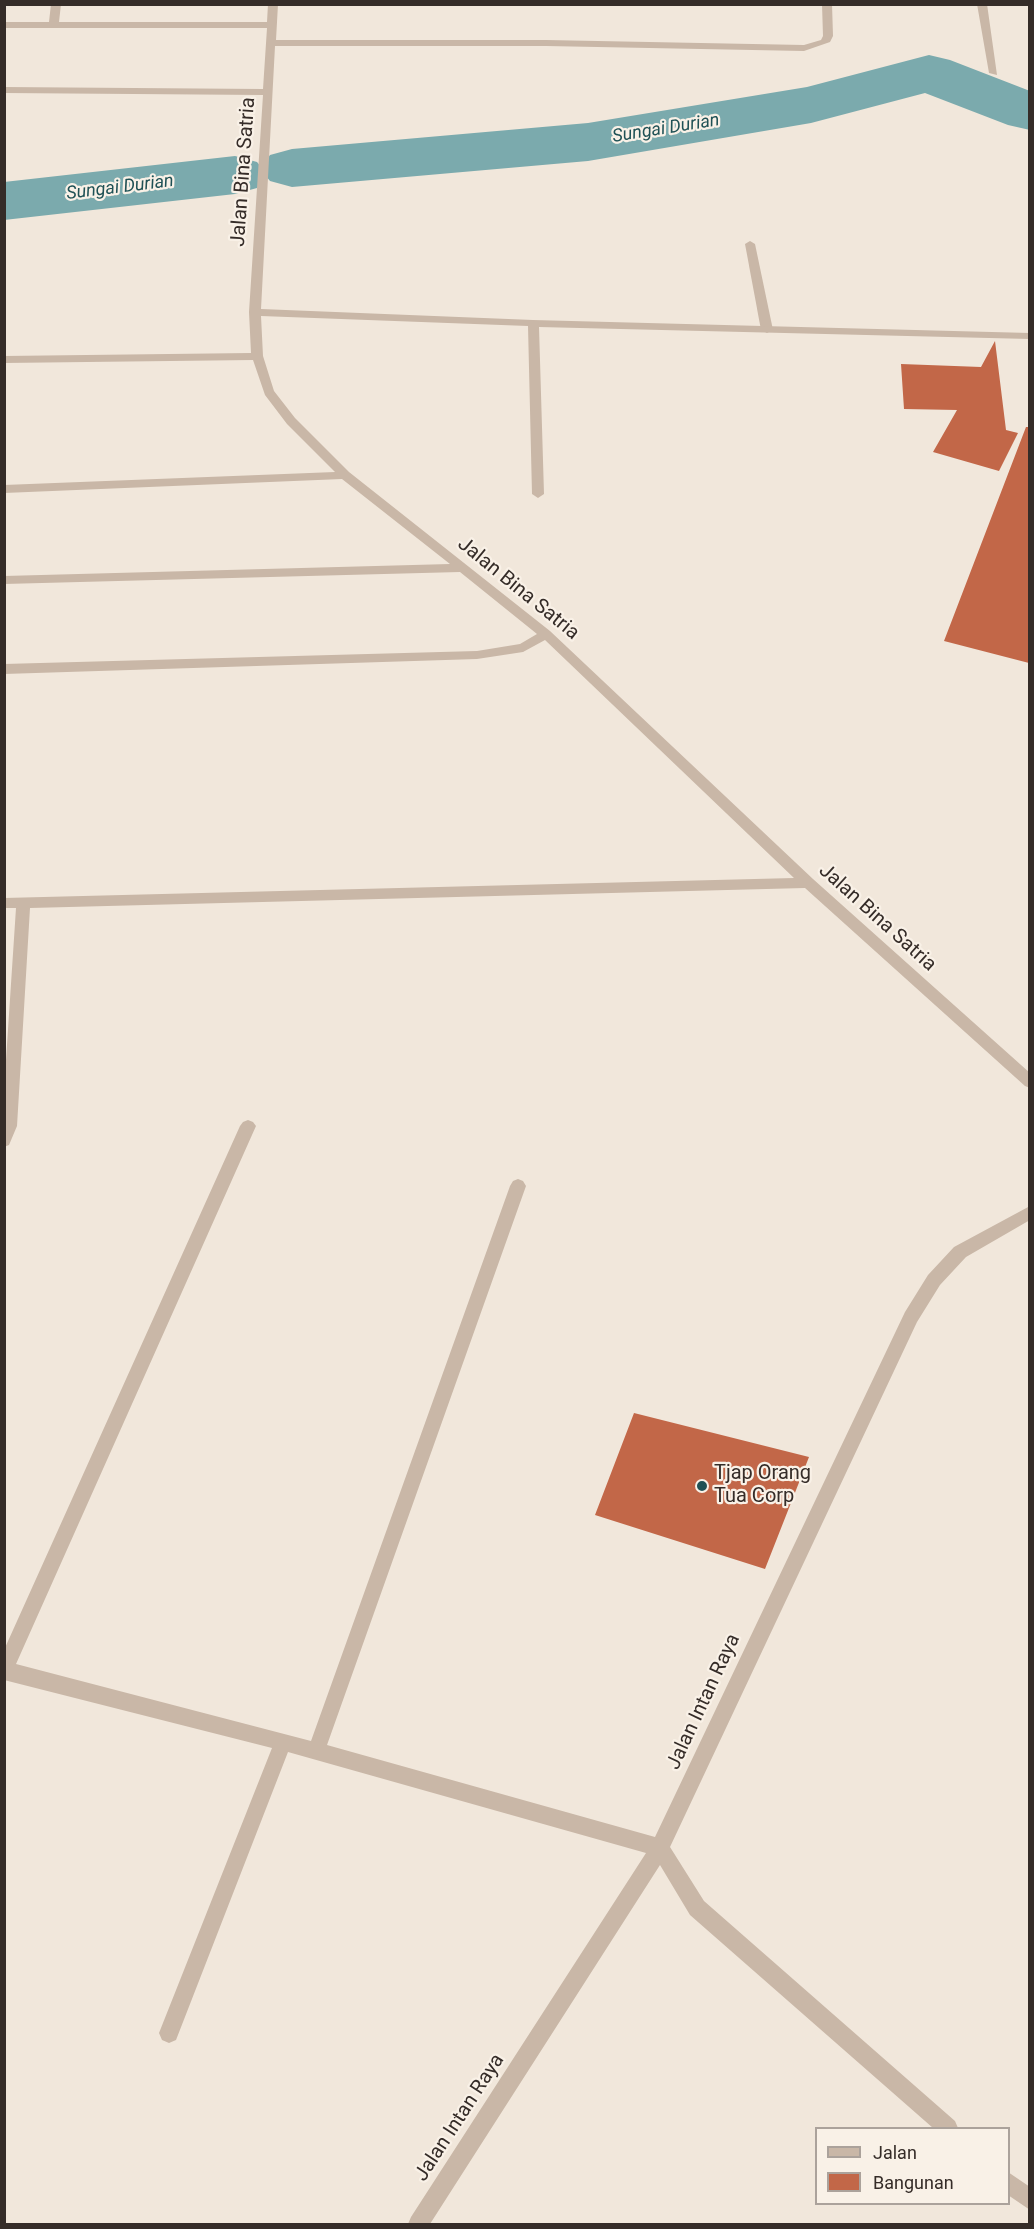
<!DOCTYPE html>
<style>
body{margin:0}
#map{position:relative;width:1034px;height:2229px;overflow:hidden;background:#f1e7db;font-family:Roboto,sans-serif}
canvas{display:block}
.frame{position:absolute;inset:0;border:6px solid #352c28;pointer-events:none}
.legend{position:absolute;left:815px;top:2127px;width:195px;height:78px;box-sizing:border-box;background:#f9f1e7;border:2px solid #aba29b;margin:0;padding:8px 10px;list-style:none;font-size:18px;color:#352c28}
.legend li{display:flex;align-items:center;gap:12px;height:30px}
.legend b{width:30px;border:2px solid #aba29b}
</style>
<div id="map">
<canvas width="1034" height="2229"></canvas>
<div class="frame"></div>
<ul class="legend">
<li><b style="height:8px;background:#c9b7a7"></b>Jalan</li>
<li><b style="height:16px;background:#c26748"></b>Bangunan</li>
</ul>
</div>
<script>
const context = document.querySelector('canvas').getContext('2d');
context.lineJoin = 'round';
function fillPath(path, color) { context.fillStyle = color; context.fill(path, 'evenodd'); }
function stroke(path, color, width, dash) { context.strokeStyle = color; context.lineWidth = width; context.lineCap = dash ? 'butt' : 'round'; context.setLineDash(dash || []); context.stroke(path); }
function drawText(font, color, halo, rows, align = 'center') {
  context.font = font + ' Roboto,sans-serif'; context.lineWidth = 4.5; context.setLineDash([]); context.textBaseline = 'middle'; context.strokeStyle = halo; context.fillStyle = color; for (const [text, x, y, turn = 0] of rows) {
    context.save(); context.translate(x, y); context.rotate((+turn || 0) * Math.PI / 180); context.textAlign = isNaN(turn) ? turn : align; if (halo) context.strokeText(text, 0, 0); context.fillText(text, 0, 0); context.restore();
  }
}
fillPath(new Path2D(`
 M929 55 950 60 1030 91V130L1008 125 925 93 811 123 588 161 292 187 270 181 266 176 257 188 235 194 4 220V182L235 156 257 162 261 167 270 155 292 149 588 123 807 87Z`), '#7baaad');
fillPath(new Path2D(`
 M995 341 1006 430 1018 433 999 471 933 452 957 410 904 409 901 364 981 367Z
 M1026 427H1029V663L944 641Z
 M634 1413 809 1457 765 1569 595 1515Z`), '#c26748');
fillPath(new Path2D(`
 M750 241 755 244 773 330 767 333 761 330 745 244Z`), '#c9b7a7');
fillPath(new Path2D(`
 M51 4H61L59 22H267L268 4H278L276 40H546L804 45 821 40 823 36 822 4H832L833 36 830 42 804 51 546 46H275L261 309 533 320 1030 333V339L539 327 544 494 538 498 532 494 528 326 261 316 263 356 274 391 295 418 349 472 550 631 813 879 1030 1073V1088L1025 1086 805 888 30 908 17 1126 9 1145 4 1147V1090L16 908H4V898L794 878 545 640 523 652 477 659 4 674V664L477 651 520 644 537 634 460 572 4 584V576L450 564 342 479 4 493V485L335 472 287 424 265 395 253 360 4 363V356L251 353 249 312 263 95 4 93V87L263 89 267 28H4V22H49Z
 M977 4H987L997 75 989 73Z
 M248 1120 253 1122 256 1126 16 1664 311 1741 510 1186 513 1181 518 1179 523 1181 526 1186 327 1745 655 1837 905 1312 928 1275 954 1247 1030 1206V1220L966 1257 940 1285 917 1322 670 1847 704 1901 955 2121 958 2128H933L690 1915 660 1865 430 2224H408L411 2217 646 1853 288 1752 176 2040 169 2043 162 2040 159 2033 272 1748 4 1680V1650L240 1126 243 1122Z
 M1008 2172 1030 2187V2210L1008 2195Z`), '#c9b7a7');
for (const [x, y, r, color] of [
 [702,1486,6,"#1f5155"]
]) { const dot = new Path2D(); dot.arc(x, y, r, 0, 2 * Math.PI); context.fillStyle = color; context.fill(dot); stroke(dot, '#f9f1e7', 2); }
drawText('italic 18px', '#1f5155', '#f9f1e7', [
 ["Sungai Durian",666,129,-9],
 ["Sungai Durian",120,188,-7]
]);
drawText('20px', '#352c28', '#f9f1e7', [
 ["Jalan Bina Satria",244,172,-86],
 ["Jalan Bina Satria",518,589,39],
 ["Jalan Bina Satria",877,918,42],
 ["Jalan Intan Raya",704,1702,-65],
 ["Jalan Intan Raya",460,2118,-57]
]);
drawText('20px', '#352c28', '#f9f1e7', [
 ["Tjap Orang",714,1474],
 ["Tua Corp",714,1497]
], 'left');
</script>
